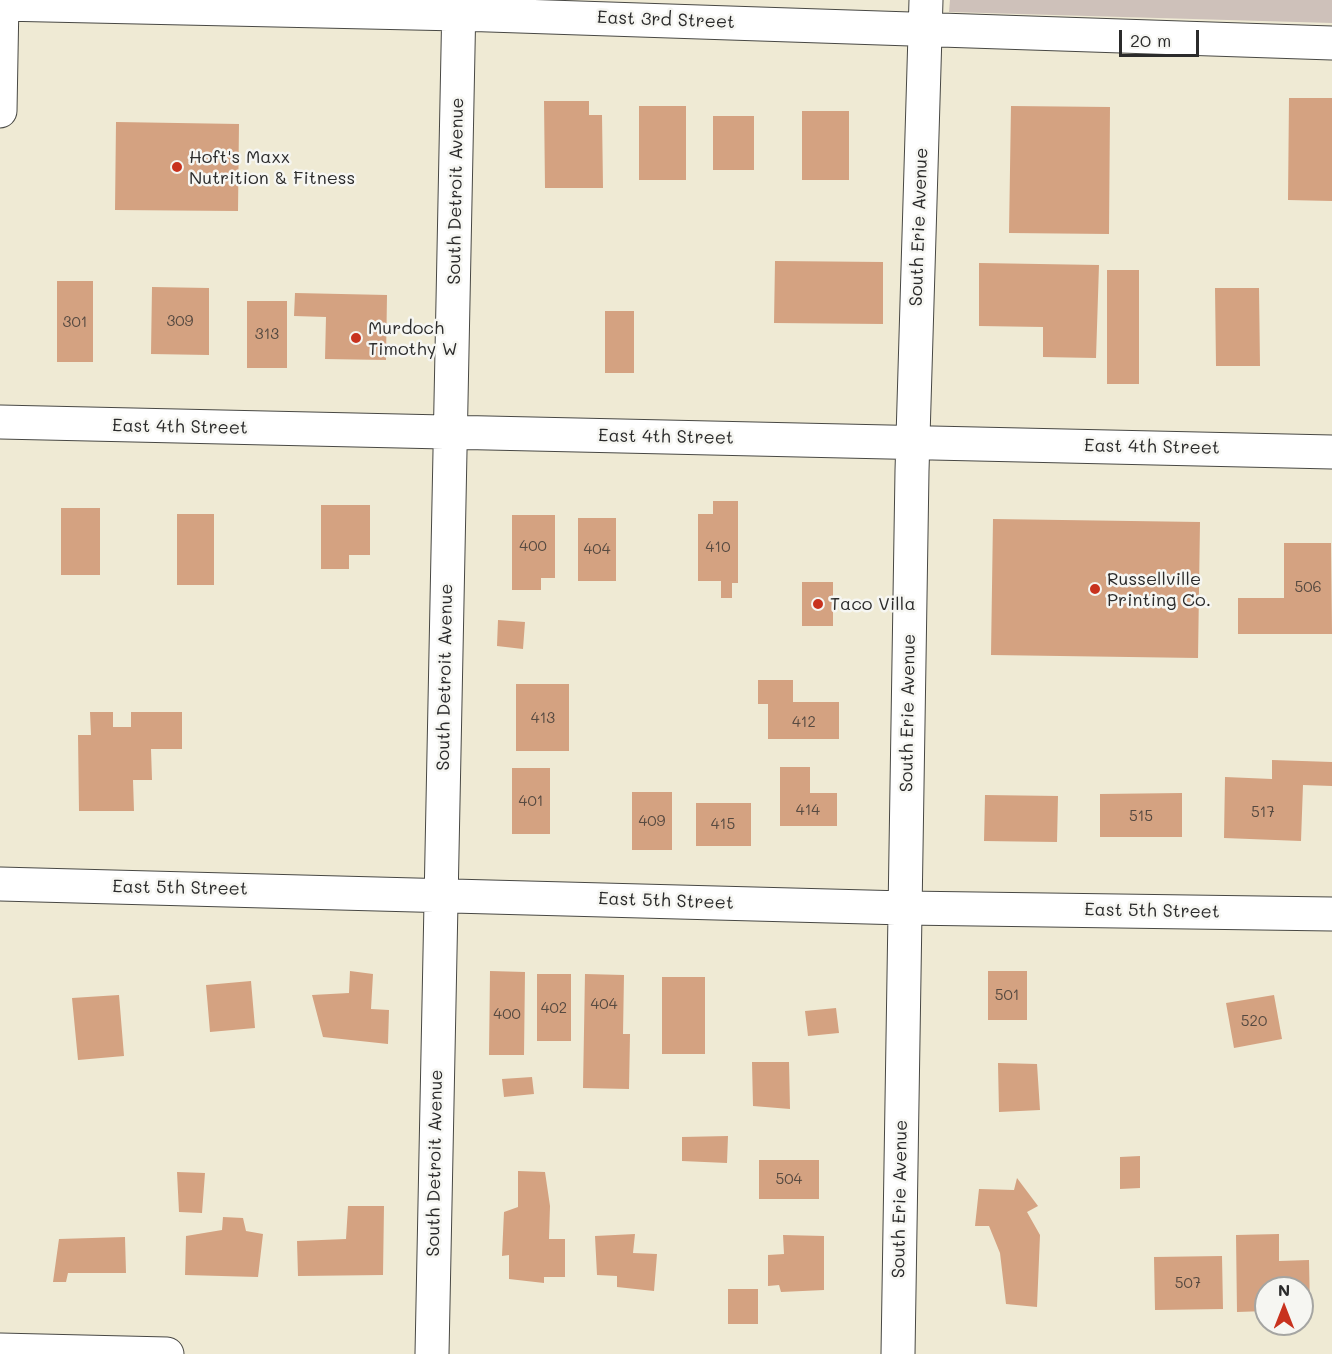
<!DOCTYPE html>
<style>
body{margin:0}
#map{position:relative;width:1332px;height:1354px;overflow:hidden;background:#efead4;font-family:Mali,sans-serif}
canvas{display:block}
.north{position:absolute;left:1254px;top:1276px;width:60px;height:60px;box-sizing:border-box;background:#f6f6f2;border:2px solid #a5a5a2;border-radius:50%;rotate:0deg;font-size:16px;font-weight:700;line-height:24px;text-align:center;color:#2b2b2b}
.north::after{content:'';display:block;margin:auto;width:21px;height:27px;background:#c8321e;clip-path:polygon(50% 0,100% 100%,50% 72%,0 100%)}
.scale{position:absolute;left:1119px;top:30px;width:80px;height:27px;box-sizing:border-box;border:3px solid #2b2b2b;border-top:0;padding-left:8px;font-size:18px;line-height:21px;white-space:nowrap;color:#2b2b2b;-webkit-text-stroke:4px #f6f6f2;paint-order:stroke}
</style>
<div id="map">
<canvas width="1332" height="1354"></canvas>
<div class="north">N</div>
<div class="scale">20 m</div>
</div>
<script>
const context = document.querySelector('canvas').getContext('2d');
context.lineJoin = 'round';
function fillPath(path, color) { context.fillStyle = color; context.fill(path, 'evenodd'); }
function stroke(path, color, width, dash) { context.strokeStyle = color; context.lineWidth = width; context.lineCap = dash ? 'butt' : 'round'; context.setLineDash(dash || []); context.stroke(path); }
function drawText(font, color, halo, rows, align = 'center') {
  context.font = font + ' Mali,sans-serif'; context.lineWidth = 5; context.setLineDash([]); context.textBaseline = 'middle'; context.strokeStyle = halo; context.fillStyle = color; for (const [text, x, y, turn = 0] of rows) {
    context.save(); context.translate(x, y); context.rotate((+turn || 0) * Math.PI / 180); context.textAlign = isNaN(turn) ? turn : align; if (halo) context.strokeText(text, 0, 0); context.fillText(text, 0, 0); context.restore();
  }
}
fillPath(new Path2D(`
 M950 0H1332V23L949 12Z`), '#cec1ba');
fillPath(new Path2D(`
 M1289 98H1332V201L1288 200Z
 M544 101H589V115H602L603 188H545Z
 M639 106H686V180H639Z
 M1011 106 1110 107 1109 234 1009 233Z
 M802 111H849V180H802Z
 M713 116H754V170H713Z
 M116 122 239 124 238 211 115 210Z
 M775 261 883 262V324L774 323Z
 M979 263 1099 265 1096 358 1043 357V327L979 326Z
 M1107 270H1139V384H1107Z
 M57 281H93V362H57Z
 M152 287 209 288V355L151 354Z
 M1215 288H1259L1260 366H1216Z
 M295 293 387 295 386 360 325 359 326 317 294 316Z
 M247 301H287V368H247Z
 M605 311H634V373H605Z
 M713 501H738V583H732V598H721V581H698V514H713Z
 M321 505H370V555H349V569H321Z
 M61 508H100V575H61Z
 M177 514H214V585H177Z
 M512 515H555V578H541V590H512Z
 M578 518H616V581H578Z
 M993 519 1200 522 1198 658 991 655Z
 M1284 543H1331L1332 634H1238V598H1284Z
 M802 582H833V626H802Z
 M498 620 525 622 523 649 497 646Z
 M758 680H793V702H839V739H768V704H758Z
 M516 684H569V751H516Z
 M90 712H113V727H131V712H182V749H151L152 780H133L134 811H79L78 735H91Z
 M1272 760 1332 762V786L1303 785 1301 841 1224 838 1225 777 1272 779Z
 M780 767H810V793H837V826H780Z
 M512 768H550V834H512Z
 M632 792H672V850H632Z
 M1182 793V837H1100V794Z
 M985 795 1058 796 1057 842 984 841Z
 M696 803H751V846H696Z
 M350 971 373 974 371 1009 389 1010 388 1044 323 1037 312 995 349 993Z
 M490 971 525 972 524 1055H489Z
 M988 971H1027V1020H988Z
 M537 974H571V1041H537Z
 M585 974 624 975 623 1034H630L629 1089 583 1088Z
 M662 977H705V1054H662Z
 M251 981 255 1028 210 1032 206 985Z
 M119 995 124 1056 78 1060 72 998Z
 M1274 995 1282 1039 1234 1048 1226 1003Z
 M836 1008 839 1033 808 1036 805 1011Z
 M752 1062H789L790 1109 753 1106Z
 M998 1063 1037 1064 1040 1110 999 1112Z
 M532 1077 534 1094 504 1097 502 1079Z
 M728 1136 727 1163 682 1161V1137Z
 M1140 1156V1188L1120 1189V1157Z
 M759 1160H819V1199H759Z
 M518 1171 545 1172 550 1206 549 1239H565V1277H544V1283L509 1279V1255L502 1256 504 1212 518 1207Z
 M177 1172 205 1173 202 1213 179 1212Z
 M1017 1178 1038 1206 1027 1212 1040 1235 1037 1307 1006 1304 1000 1253 989 1226H975L979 1189 1014 1190Z
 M348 1206H384L383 1275 298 1276 297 1241 346 1239Z
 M223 1217 243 1218 246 1231 263 1234 258 1277 185 1275 186 1236 222 1230Z
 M635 1234 633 1253 657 1254 654 1291 617 1287V1276L597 1275 595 1236Z
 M1279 1234V1261L1309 1260 1310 1311H1302V1288H1266V1311L1237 1312 1236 1235Z
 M783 1235 824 1236V1290L781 1292 779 1285 768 1286V1255L784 1254Z
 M125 1237 126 1273H68L66 1282H53L59 1239Z
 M1222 1256 1223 1309 1155 1310 1154 1257Z
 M728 1289H758V1324H728Z`), '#d4a281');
const minor = new Path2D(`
 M0 4 459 14 1332 43
 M0 111 2 0
 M0 422 1332 452
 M0 884 905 908 1332 914
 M0 1350 167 1354
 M432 1354 459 0
 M898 1354 912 471 926 0`);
stroke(minor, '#484844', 35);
stroke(minor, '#fff', 33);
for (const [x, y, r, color] of [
 [177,167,6,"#c8321e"],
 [356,338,6,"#c8321e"],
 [1095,589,6,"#c8321e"],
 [818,604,6,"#c8321e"]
]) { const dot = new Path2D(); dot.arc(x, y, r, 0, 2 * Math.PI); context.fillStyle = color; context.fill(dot); stroke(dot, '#f6f6f2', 2); }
drawText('15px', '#554940', null, [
 ["309",180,321],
 ["301",75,322],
 ["313",267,334],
 ["400",533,546],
 ["410",718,547],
 ["404",597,549],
 ["506",1308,587],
 ["413",543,718],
 ["412",804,722],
 ["401",531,801],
 ["414",808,810],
 ["517",1263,812],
 ["515",1141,816],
 ["409",652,821],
 ["415",723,824],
 ["501",1007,995],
 ["404",604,1004],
 ["402",554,1008],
 ["400",507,1014],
 ["520",1254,1021],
 ["504",789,1179],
 ["507",1188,1283]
]);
drawText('18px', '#2b2b2b', '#f6f6f2', [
 ["East 3rd Street",666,20,2],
 ["South Detroit Avenue",456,191,-89],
 ["South Erie Avenue",919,227,-88],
 ["East 4th Street",180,427,1],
 ["East 4th Street",666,437,1],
 ["East 4th Street",1152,447,1],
 ["South Detroit Avenue",445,677,-89],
 ["South Erie Avenue",908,713,-89],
 ["East 5th Street",180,888,1],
 ["East 5th Street",666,901,2],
 ["East 5th Street",1152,911,1],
 ["South Detroit Avenue",435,1163,-89],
 ["South Erie Avenue",900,1199,-89]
]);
drawText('18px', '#2b2b2b', '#f6f6f2', [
 ["Hoft's Maxx",189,157],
 ["Nutrition & Fitness",189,178],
 ["Murdoch",368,328],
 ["Timothy W",368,349],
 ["Russellville",1107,579],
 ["Printing Co.",1107,600],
 ["Taco Villa",830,604]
], 'left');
</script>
